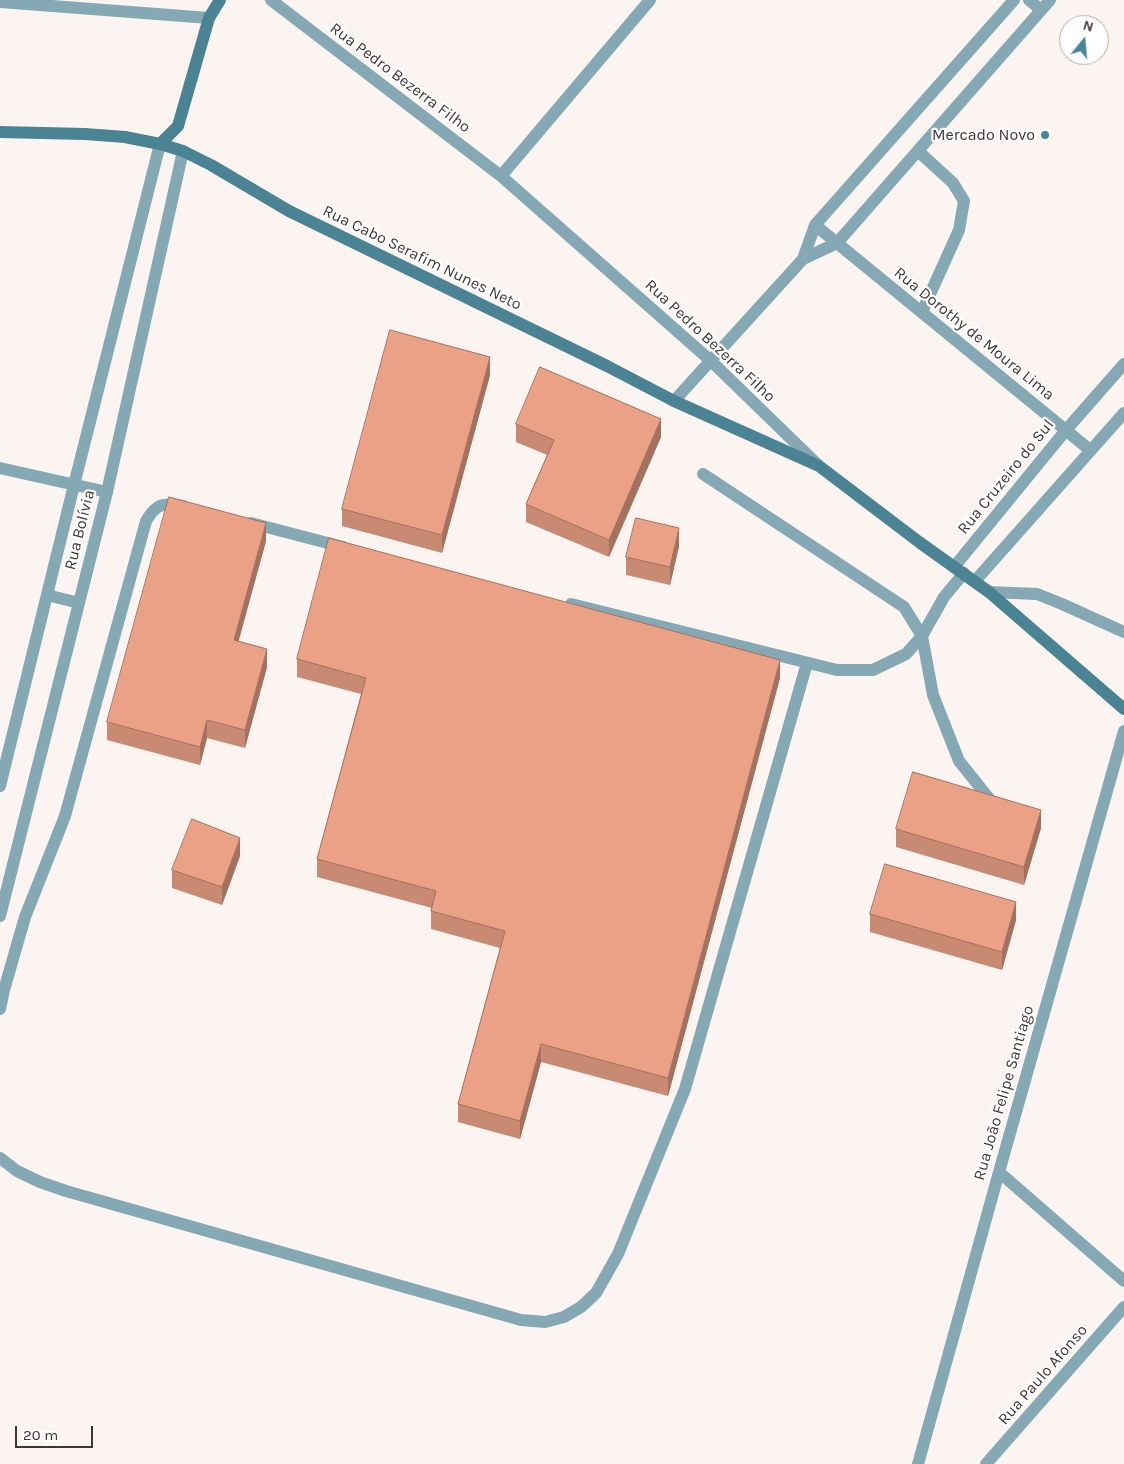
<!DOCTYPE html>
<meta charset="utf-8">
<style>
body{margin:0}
#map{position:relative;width:1124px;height:1464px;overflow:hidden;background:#fcf4f1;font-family:Karla,sans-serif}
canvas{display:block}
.north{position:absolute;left:1059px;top:15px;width:50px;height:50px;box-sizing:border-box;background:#fff;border:1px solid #b2afae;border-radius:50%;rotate:17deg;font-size:14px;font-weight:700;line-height:20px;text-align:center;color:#3f3734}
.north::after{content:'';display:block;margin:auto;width:18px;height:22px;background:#47879b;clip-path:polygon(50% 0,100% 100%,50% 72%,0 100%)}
.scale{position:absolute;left:15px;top:1426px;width:78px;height:22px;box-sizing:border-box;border:2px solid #3f3734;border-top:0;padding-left:6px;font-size:15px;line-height:18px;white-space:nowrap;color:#3f3734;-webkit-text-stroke:4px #fff;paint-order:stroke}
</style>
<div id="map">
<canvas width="1124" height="1464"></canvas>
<div class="north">N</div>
<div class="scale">20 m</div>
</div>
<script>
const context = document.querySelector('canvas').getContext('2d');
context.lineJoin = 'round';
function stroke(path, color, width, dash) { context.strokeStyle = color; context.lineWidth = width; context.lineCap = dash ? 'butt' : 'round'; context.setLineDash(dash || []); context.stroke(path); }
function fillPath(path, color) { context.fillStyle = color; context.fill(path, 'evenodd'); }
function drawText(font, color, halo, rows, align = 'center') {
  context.font = font + ' Karla,sans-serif'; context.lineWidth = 4.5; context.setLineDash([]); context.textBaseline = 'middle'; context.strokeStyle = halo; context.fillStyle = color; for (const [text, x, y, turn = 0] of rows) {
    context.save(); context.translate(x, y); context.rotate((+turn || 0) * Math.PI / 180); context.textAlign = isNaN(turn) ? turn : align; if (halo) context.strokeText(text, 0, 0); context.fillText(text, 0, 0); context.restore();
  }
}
stroke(new Path2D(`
 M703 474 904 607 922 636 933 695 959 761 995 806
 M251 523 343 547
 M571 604 837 670H873L906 654 922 636 944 597 964 573
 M0 1009 4 990 25 917 65 816 146 521C156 504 163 502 183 506
 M0 1158 17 1171 40 1182 66 1191 521 1320 545 1322 564 1317 581 1307 596 1293 618 1254 685 1089 807 663`), '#84a9b5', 12);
stroke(new Path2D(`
 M271 0 501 176 711 361 817 464
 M1029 0 1041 10
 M918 151 953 183 964 201 959 230 922 312
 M501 176 650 0
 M815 225 1090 450
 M803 259 837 243 1050 0
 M674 401 803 259 815 225 1014 0
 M0 468 107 492
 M954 567 1066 430 1124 364
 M975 581 1124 413
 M999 1172 1124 1281
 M918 1464 999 1172 1124 731
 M986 1464 1124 1307`), '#84a9b5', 12);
stroke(new Path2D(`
 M0 2 209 18
 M989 592 1037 594 1062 604 1124 632
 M47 595 79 603
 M0 786 74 485 160 144
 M0 916 107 492 183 151`), '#84a9b5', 12);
stroke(new Path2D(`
 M0 132 85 134 125 137 160 144 183 151 211 165 289 211 607 366 674 401 819 466 919 542 989 592 1124 709
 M160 144 178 126 209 18 220 0`), '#4a8394', 12);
fillPath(new Path2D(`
 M490 375 442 553 342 526V509Z
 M516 424 661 437 609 557 526 522V504L547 455 516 442Z
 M266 541 238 641 267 667 245 748 207 738 200 765 107 740V722Z
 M679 546 670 585 626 575V557Z
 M297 659 780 678 668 1096 541 1062 520 1139 458 1122V1104L500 948 431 929V911L432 908 317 877V859L361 694 297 677Z
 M1041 828 1024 885 896 847V829Z
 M240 856 222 905 172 888V870Z
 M870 914 1016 920 1002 970 870 932Z`), '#c98a73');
fillPath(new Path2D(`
 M490 357V375L442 553V535Z
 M661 419V437L609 557V540Z
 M266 523V541L234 658V640Z
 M679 528V546L670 585V567Z
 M267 649V667L245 748V730Z
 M780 660V678L668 1096V1078Z
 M207 720V738L200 765V747Z
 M1041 810V828L1024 885V867Z
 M240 838V856L222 905V887Z
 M1016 902V920L1002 970V952Z
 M541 1044V1062L520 1139V1121Z`), '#a4715e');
const building = new Path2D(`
 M390 330 490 357 442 535 342 509Z
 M540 367 661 419 609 540 526 504 554 440 516 424Z
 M169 497 266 523 234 640 267 649 245 730 207 720 200 747 107 722Z
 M636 518 679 528 670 567 626 557Z
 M329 538 780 660 668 1078 541 1044 520 1121 458 1104 505 931 431 911 436 891 317 859 366 678 297 659Z
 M913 772 1041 810 1024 867 896 829Z
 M192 819 240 838 222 887 172 870Z
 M885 864 1016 902 1002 952 870 914Z`);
fillPath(building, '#eaa186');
stroke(building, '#a4715e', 1);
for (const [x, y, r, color] of [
 [1045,135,5,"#47879b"]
]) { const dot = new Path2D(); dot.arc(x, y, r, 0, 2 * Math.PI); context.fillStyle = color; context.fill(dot); stroke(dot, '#fff', 2); }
drawText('16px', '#3f3734', '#fff', [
 ["Rua Pedro Bezerra Filho",400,78,37],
 ["Rua Cabo Serafim Nunes Neto",422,258,26],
 ["Rua Dorothy de Moura Lima",974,334,39],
 ["Rua Pedro Bezerra Filho",710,341,43],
 ["Rua Cruzeiro do Sul",1006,477,-51],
 ["Rua Bolívia",80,530,-76],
 ["Rua João Felipe Santiago",1004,1093,-74],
 ["Rua Paulo Afonso",1043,1375,-49]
]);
drawText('16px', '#3f3734', '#fff', [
 ["Mercado Novo",1035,135]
], 'right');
</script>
